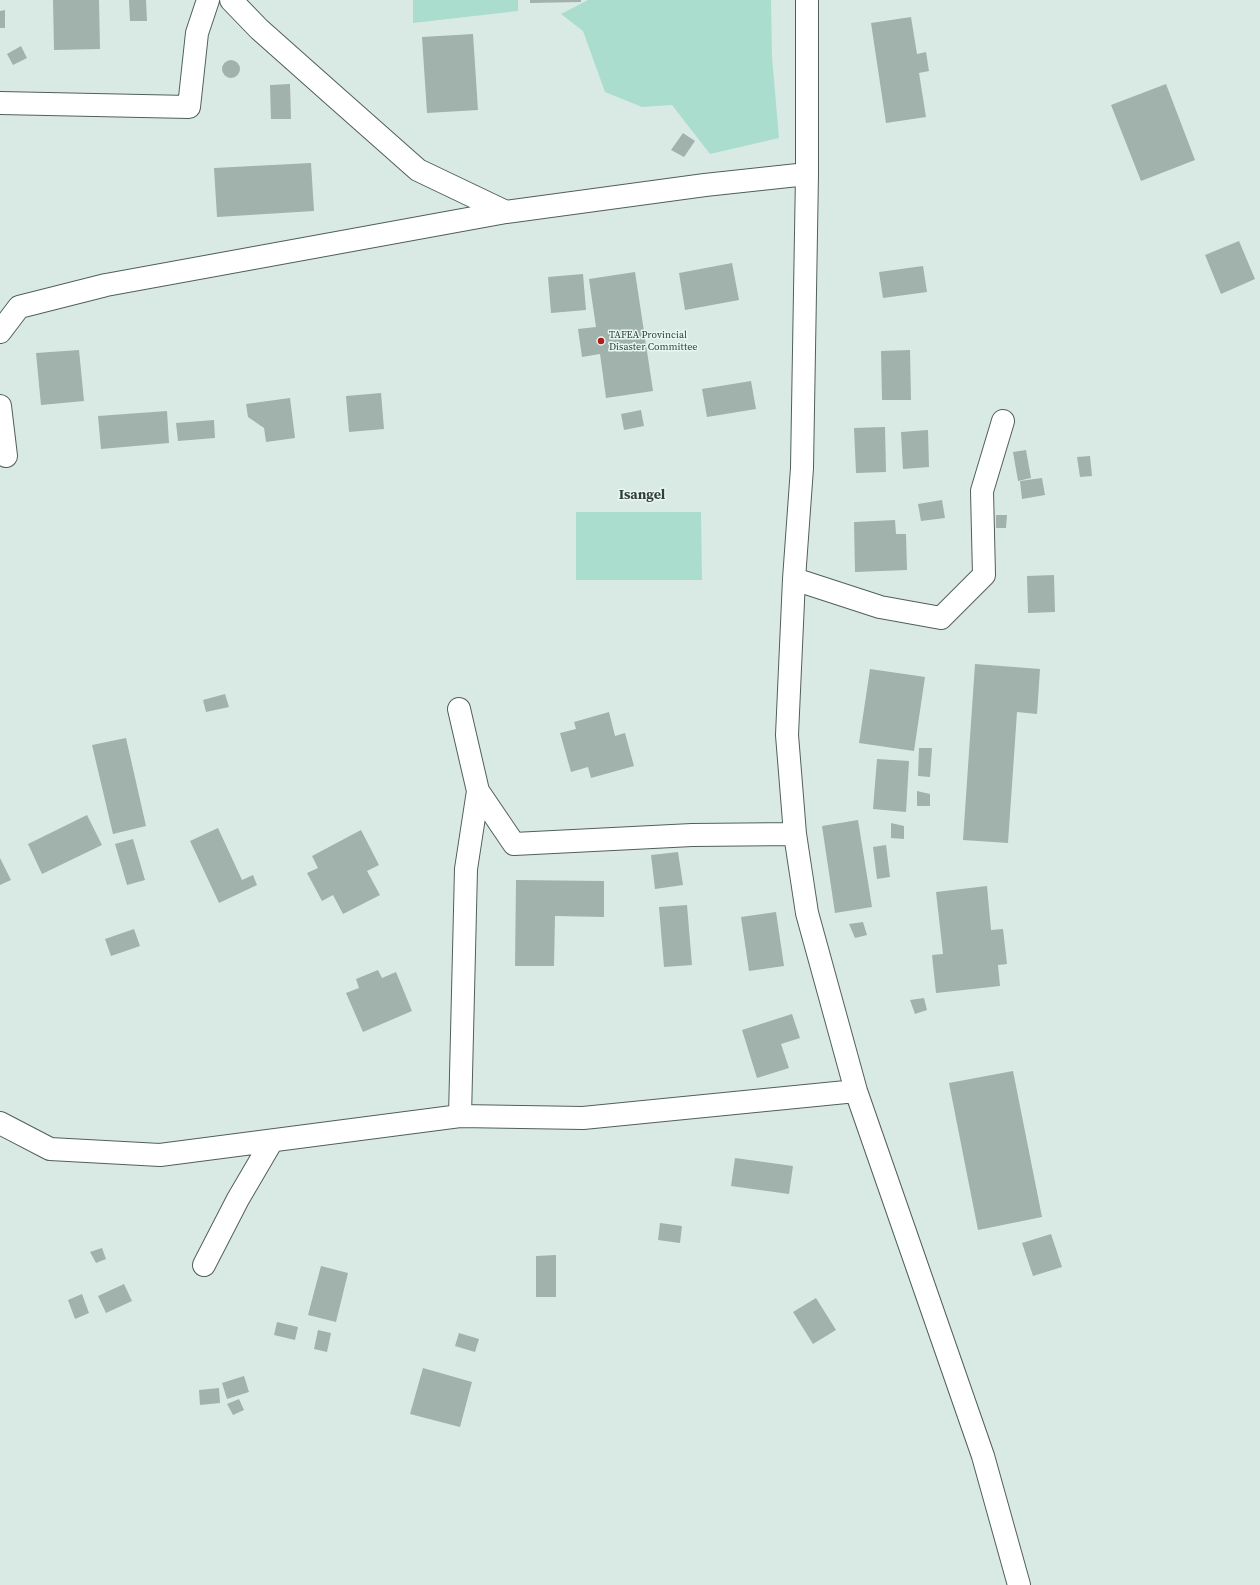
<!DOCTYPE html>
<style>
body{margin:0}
canvas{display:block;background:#d9eae5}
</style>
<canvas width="1260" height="1585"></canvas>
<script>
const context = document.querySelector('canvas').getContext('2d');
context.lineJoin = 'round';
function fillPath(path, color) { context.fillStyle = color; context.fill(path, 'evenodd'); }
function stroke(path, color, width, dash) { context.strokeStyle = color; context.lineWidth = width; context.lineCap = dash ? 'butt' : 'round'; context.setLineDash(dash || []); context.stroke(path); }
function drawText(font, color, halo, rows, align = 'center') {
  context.font = font + ' "Source Serif 4",serif'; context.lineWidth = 3; context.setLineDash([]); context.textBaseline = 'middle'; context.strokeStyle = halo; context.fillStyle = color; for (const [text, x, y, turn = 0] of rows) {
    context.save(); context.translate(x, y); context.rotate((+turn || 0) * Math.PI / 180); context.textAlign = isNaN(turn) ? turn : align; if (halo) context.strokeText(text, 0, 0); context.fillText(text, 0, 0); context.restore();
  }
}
fillPath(new Path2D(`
 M413 0H518V11L413 23Z
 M588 0H771L772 57 779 138 710 154 672 105 642 107 605 92 583 31 561 14Z
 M576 512H701L702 580H576Z`), '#abddcf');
fillPath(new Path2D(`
 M53 0H99L100 49 54 50Z
 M129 0H146L147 21H130Z
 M530 0H581V2L530 3Z
 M5 10V28H0V11Z
 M911 17 917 54 926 52 929 71 919 73 926 117 886 123 871 23Z
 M473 34 478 110 427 113 422 37Z
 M21 46 27 58 13 65 7 54Z
 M222 69a9 9 0 1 1 18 0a9 9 0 1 1-18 0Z
 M290 84 291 119H271L270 85Z
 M1166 84 1195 160 1141 181 1111 105Z
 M683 133 695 141 684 157 671 150Z
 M311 163 314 211 217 217 214 168Z
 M1239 241 1255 279 1221 294 1205 255Z
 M732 263 739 300 685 310 679 273Z
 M923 266 927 292 883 298 879 272Z
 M635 272 653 391 606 398 600 354 582 357 578 329 596 327 589 279Z
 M583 274 586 310 551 313 548 277Z
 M79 350 84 401 41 405 36 353Z
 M910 350 911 400H882L881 351Z
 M751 381 756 409 707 417 702 389Z
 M381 393 384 429 349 432 346 396Z
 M290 398 295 438 266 442 264 428 248 417 246 404Z
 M641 410 644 426 624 430 621 414Z
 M167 411 169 443 101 449 98 416Z
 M214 420 215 438 178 441 176 423Z
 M885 427 886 472 856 473 854 428Z
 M928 430 929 467 903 469 901 432Z
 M1026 450 1031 478 1018 481 1013 452Z
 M1090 456 1092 476 1080 477 1077 457Z
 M1042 478 1045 495 1022 499 1020 481Z
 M942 500 945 518 921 521 918 504Z
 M996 515H1007L1006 528H996Z
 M895 520 896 534H906L907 570 855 572 854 522Z
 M1054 575 1055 612 1028 613 1027 576Z
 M975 664 1040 669 1037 714 1017 712 1008 843 963 840Z
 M870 669 925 677 914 751 859 743Z
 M225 694 229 707 206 712 203 700Z
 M609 712 615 736 625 733 634 766 591 778 588 767 571 772 560 733 576 729 574 722Z
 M126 738 146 826 113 834 92 745Z
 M919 748H932L930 777 918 776Z
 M877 759 909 761 906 812 873 809Z
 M917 791 930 794V806H917Z
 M87 815 102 845 42 874 28 844Z
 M858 820 872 907 835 913 822 826Z
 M891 823 904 826V839L891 838Z
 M218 828 242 880 253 875 257 885 219 903 190 841Z
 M361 830 379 865 367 871 380 895 343 914 333 895 322 901 307 873 318 868 312 856Z
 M133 839 145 880 127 885 115 844Z
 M886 845 890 877 877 879 873 847Z
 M678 852 683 885 655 889 651 855Z
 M0 858 11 880 0 885Z
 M516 880 604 881V917L555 916 554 966H515Z
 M987 886 991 930 1003 929 1007 964 998 965 1000 986 936 993 932 955 943 954 936 892Z
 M687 905 692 965 664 967 659 907Z
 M776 912 784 966 749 971 741 917Z
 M863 922 867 935 855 938 849 924Z
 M134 929 140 946 111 956 105 939Z
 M378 970 382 978 396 972 412 1011 363 1032 346 993 359 988 356 979Z
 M924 998 927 1010 915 1014 910 1000Z
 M792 1014 800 1038 781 1044 789 1068 757 1078 742 1030Z
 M1013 1071 1042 1217 978 1230 949 1083Z
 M735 1158 793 1166 789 1194 731 1186Z
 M660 1223 682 1226 680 1243 658 1240Z
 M1051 1234 1062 1267 1033 1276 1022 1243Z
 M102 1248 106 1259 96 1263 90 1252Z
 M556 1255V1297H536V1256Z
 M321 1266 348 1273 336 1322 308 1315Z
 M124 1284 132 1301 106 1313 98 1296Z
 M82 1294 89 1313 75 1319 68 1300Z
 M816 1298 836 1330 813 1344 793 1312Z
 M277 1322 298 1327 295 1340 274 1335Z
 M318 1330 331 1333 327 1352 314 1349Z
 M459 1333 479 1339 475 1352 455 1346Z
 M423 1368 472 1382 460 1427 410 1414Z
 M244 1376 249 1392 227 1399 222 1383Z
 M219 1388 220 1403 200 1405 199 1390Z
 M239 1399 244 1410 233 1415 227 1404Z`), '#a1b1ac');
const street = new Path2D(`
 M231 0 259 29 331 93 418 170 506 212
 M807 0V174L802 468 794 579 787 735 795 834 807 913 856 1091 983 1456 1019 1585
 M0 103 189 107 197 33 208 0
 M0 332 19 307 106 285 506 212 705 185 807 174
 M0 406 6 456
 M794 579 880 607 941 618 984 575 982 491 1003 421
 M459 709 478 791 514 844 692 835 795 834
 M460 1116 466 869 478 791
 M0 1123 50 1149 160 1155 460 1116 583 1118 856 1091
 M204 1265 238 1199 272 1141`);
stroke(street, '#515f5b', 24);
stroke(street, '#fff', 22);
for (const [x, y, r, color] of [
 [601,341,4,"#af1e1f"]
]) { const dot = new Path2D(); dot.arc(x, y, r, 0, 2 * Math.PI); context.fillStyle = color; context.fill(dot); stroke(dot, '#e6f7f2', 1.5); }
drawText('10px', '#363d3b', '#e6f7f2', [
 ["TAFEA Provincial",609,335],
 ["Disaster Committee",609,347]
], 'left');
drawText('bold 14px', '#363d3b', '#e6f7f2', [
 ["Isangel",642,495]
]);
</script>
